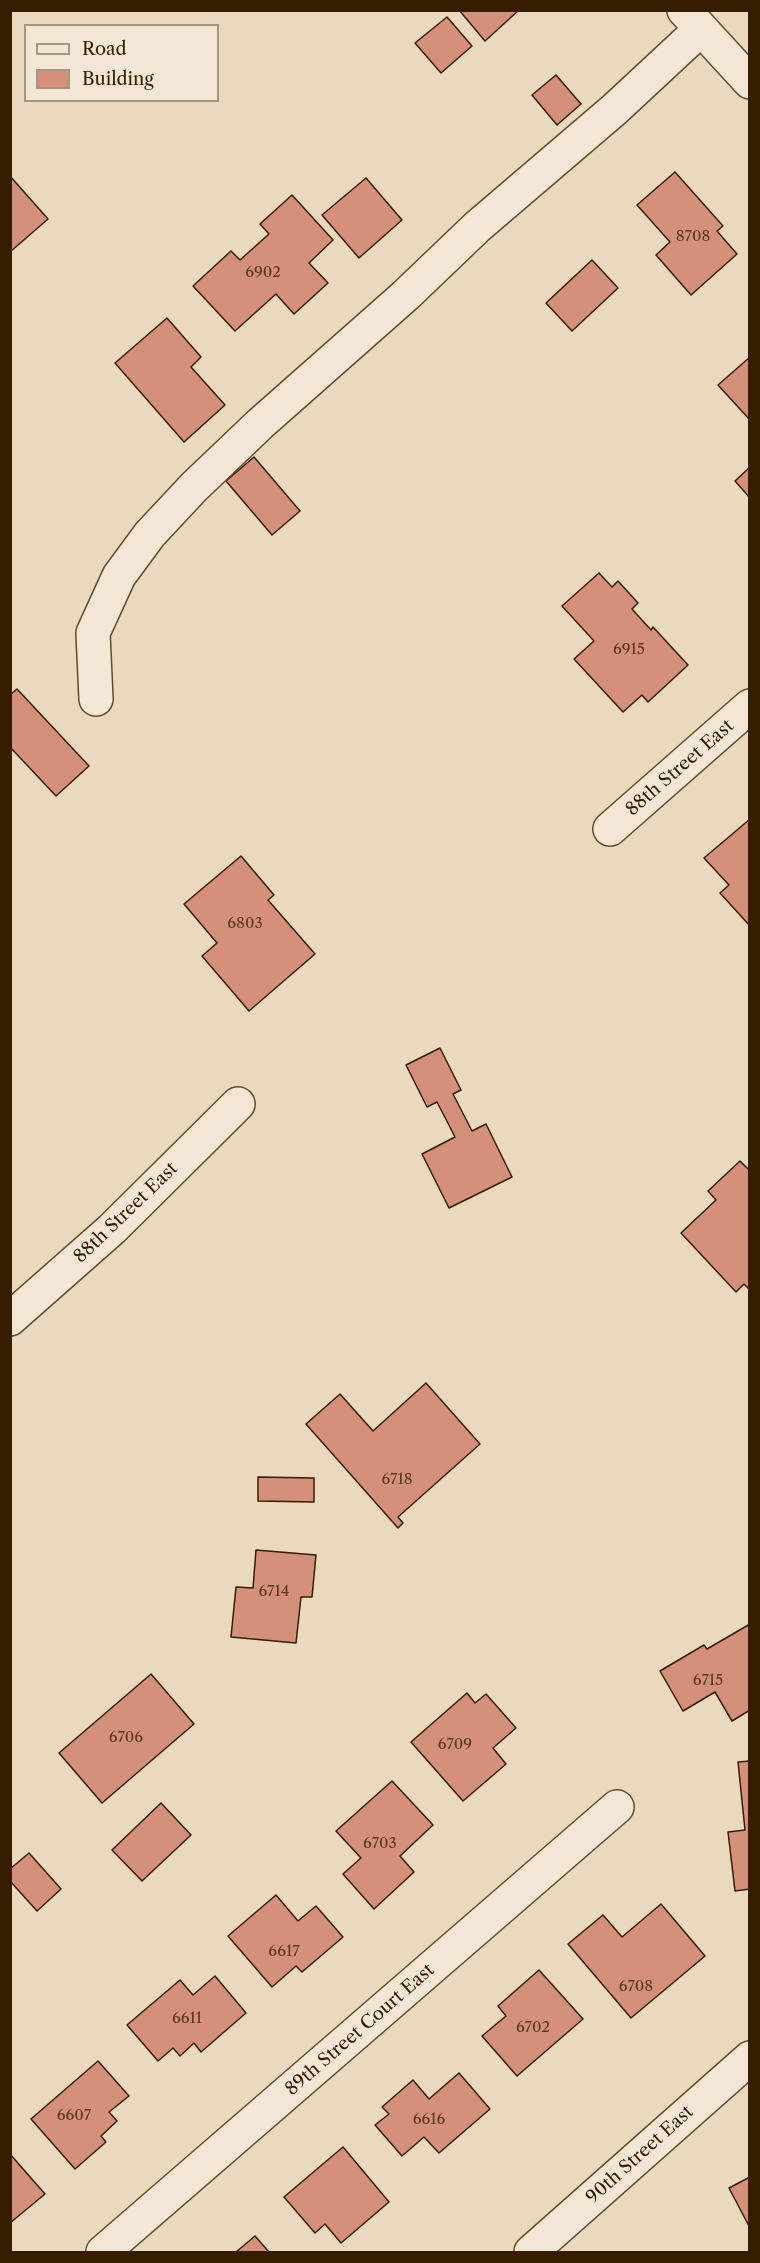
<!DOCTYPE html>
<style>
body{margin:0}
#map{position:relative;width:760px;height:2263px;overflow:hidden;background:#ebd9be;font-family:"Libre Caslon Text",serif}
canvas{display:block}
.frame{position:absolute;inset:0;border:12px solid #361c00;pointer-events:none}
.legend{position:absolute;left:24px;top:24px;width:195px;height:78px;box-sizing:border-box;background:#f2e6d5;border:2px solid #a79580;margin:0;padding:8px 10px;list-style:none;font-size:18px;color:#361c00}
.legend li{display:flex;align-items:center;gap:12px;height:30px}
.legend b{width:30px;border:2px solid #a79580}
</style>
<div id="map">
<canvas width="760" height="2263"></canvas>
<div class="frame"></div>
<ul class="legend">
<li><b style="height:8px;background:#f2e6d5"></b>Road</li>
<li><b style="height:16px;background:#d4907a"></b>Building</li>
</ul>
</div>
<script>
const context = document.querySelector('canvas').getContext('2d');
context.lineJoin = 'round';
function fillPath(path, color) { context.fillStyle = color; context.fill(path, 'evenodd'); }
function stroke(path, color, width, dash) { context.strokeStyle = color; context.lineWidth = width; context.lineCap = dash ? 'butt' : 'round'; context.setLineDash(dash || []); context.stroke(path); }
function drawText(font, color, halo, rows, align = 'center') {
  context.font = font + ' "Libre Caslon Text",serif'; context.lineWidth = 6; context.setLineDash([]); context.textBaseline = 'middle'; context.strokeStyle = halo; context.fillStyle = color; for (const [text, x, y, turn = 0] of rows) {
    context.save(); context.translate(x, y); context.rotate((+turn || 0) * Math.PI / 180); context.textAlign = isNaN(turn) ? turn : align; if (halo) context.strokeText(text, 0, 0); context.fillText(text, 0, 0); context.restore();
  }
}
const building = new Path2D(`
 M459 10H519L485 41Z
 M447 17 472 46 441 73 415 43Z
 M556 75 581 104 557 125 532 95Z
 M675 172 723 226 717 231 737 254 691 295 656 255 670 242 637 205Z
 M10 176 48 219 10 252Z
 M366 178 402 220 359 258 322 215Z
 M292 195 333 240 309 263 328 283 294 314 276 294 235 331 193 286 231 251 240 260 269 234 260 224Z
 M592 260 618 288 572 331 546 303Z
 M167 318 201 357 191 367 225 405 184 442 115 363Z
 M750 357V420L718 385Z
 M254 457 300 511 272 535 226 481Z
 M750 467V498L735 481Z
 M599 573 612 587 618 581 638 603 632 609 651 630 653 627 688 665 648 702 642 695 623 712 574 659 594 641 562 606Z
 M17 689 89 766 56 796 10 747V695Z
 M750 819V926L720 893 729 885 704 858Z
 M241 856 274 895 268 900 315 954 249 1011 202 956 217 943 184 904Z
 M440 1048 461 1090 453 1094 472 1131 486 1124 512 1177 449 1208 422 1154 455 1137 437 1102 427 1107 406 1065Z
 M740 1161 750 1171V1290L744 1284 736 1292 681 1233 716 1200 708 1191Z
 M426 1383 480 1444 398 1517 403 1523 398 1528 306 1424 340 1394 373 1431Z
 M258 1477 314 1478V1502L258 1501Z
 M256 1550 316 1555 312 1597H301L296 1643 231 1637 236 1587 253 1588Z
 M750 1624V1710L732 1721 715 1692 683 1711 660 1671 704 1645 707 1649Z
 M151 1674 194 1724 102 1803 59 1753Z
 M467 1693 475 1703 486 1694 516 1728 493 1748 506 1764 463 1801 411 1742Z
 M750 1761V1889L735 1891 728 1832 745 1830 738 1762Z
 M392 1781 433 1825 400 1856 414 1872 374 1909 343 1874 361 1858 336 1831Z
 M161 1803 191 1835 142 1881 112 1850Z
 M29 1853 61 1889 37 1911 10 1881V1869Z
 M276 1895 298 1921 316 1906 343 1937 302 1972 296 1966 272 1987 228 1936Z
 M661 1904 705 1956 631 2018 568 1944 603 1915 622 1937Z
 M539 1970 583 2019 517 2076 482 2036 506 2016 498 2006Z
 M215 1976 246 2013 201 2052 194 2043 180 2056 173 2048 158 2061 127 2025 180 1980 193 1995Z
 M98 2061 129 2096 109 2112 117 2121 101 2136 106 2142 75 2169 31 2119Z
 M459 2073 490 2109 439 2153 424 2137 402 2156 375 2125 389 2114 382 2107 413 2080 429 2099Z
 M343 2147 389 2202 341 2243 325 2224 315 2233 284 2197Z
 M10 2154 45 2194 10 2223Z
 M750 2177V2228L729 2188Z
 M255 2236 269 2252H236Z`);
fillPath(building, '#d4907a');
stroke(building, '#361c00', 1.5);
const minor = new Path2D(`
 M684 10 750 82
 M96 699 93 633 119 576 150 534 194 487 260 424 406 295 477 227 615 109 701 29
 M610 829 750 706
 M10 1319 112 1229 238 1104
 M103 2252 617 1807
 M531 2252 750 2058`);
stroke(minor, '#634b30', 36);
stroke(minor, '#f2e6d5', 33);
drawText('15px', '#5e391e', null, [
 ["8708",693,237],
 ["6902",263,273],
 ["6915",629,650],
 ["6803",245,924],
 ["6718",397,1480],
 ["6714",274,1592],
 ["6715",708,1681],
 ["6706",126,1738],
 ["6709",455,1745],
 ["6703",380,1844],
 ["6617",284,1952],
 ["6708",636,1987],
 ["6611",187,2019],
 ["6702",533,2028],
 ["6607",74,2116],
 ["6616",429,2120]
]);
drawText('18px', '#361c00', '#f2e6d5', [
 ["88th Street East",680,768,-41],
 ["88th Street East",126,1213,-44],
 ["89th Street Court East",360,2030,-41],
 ["90th Street East",640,2155,-42]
]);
</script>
